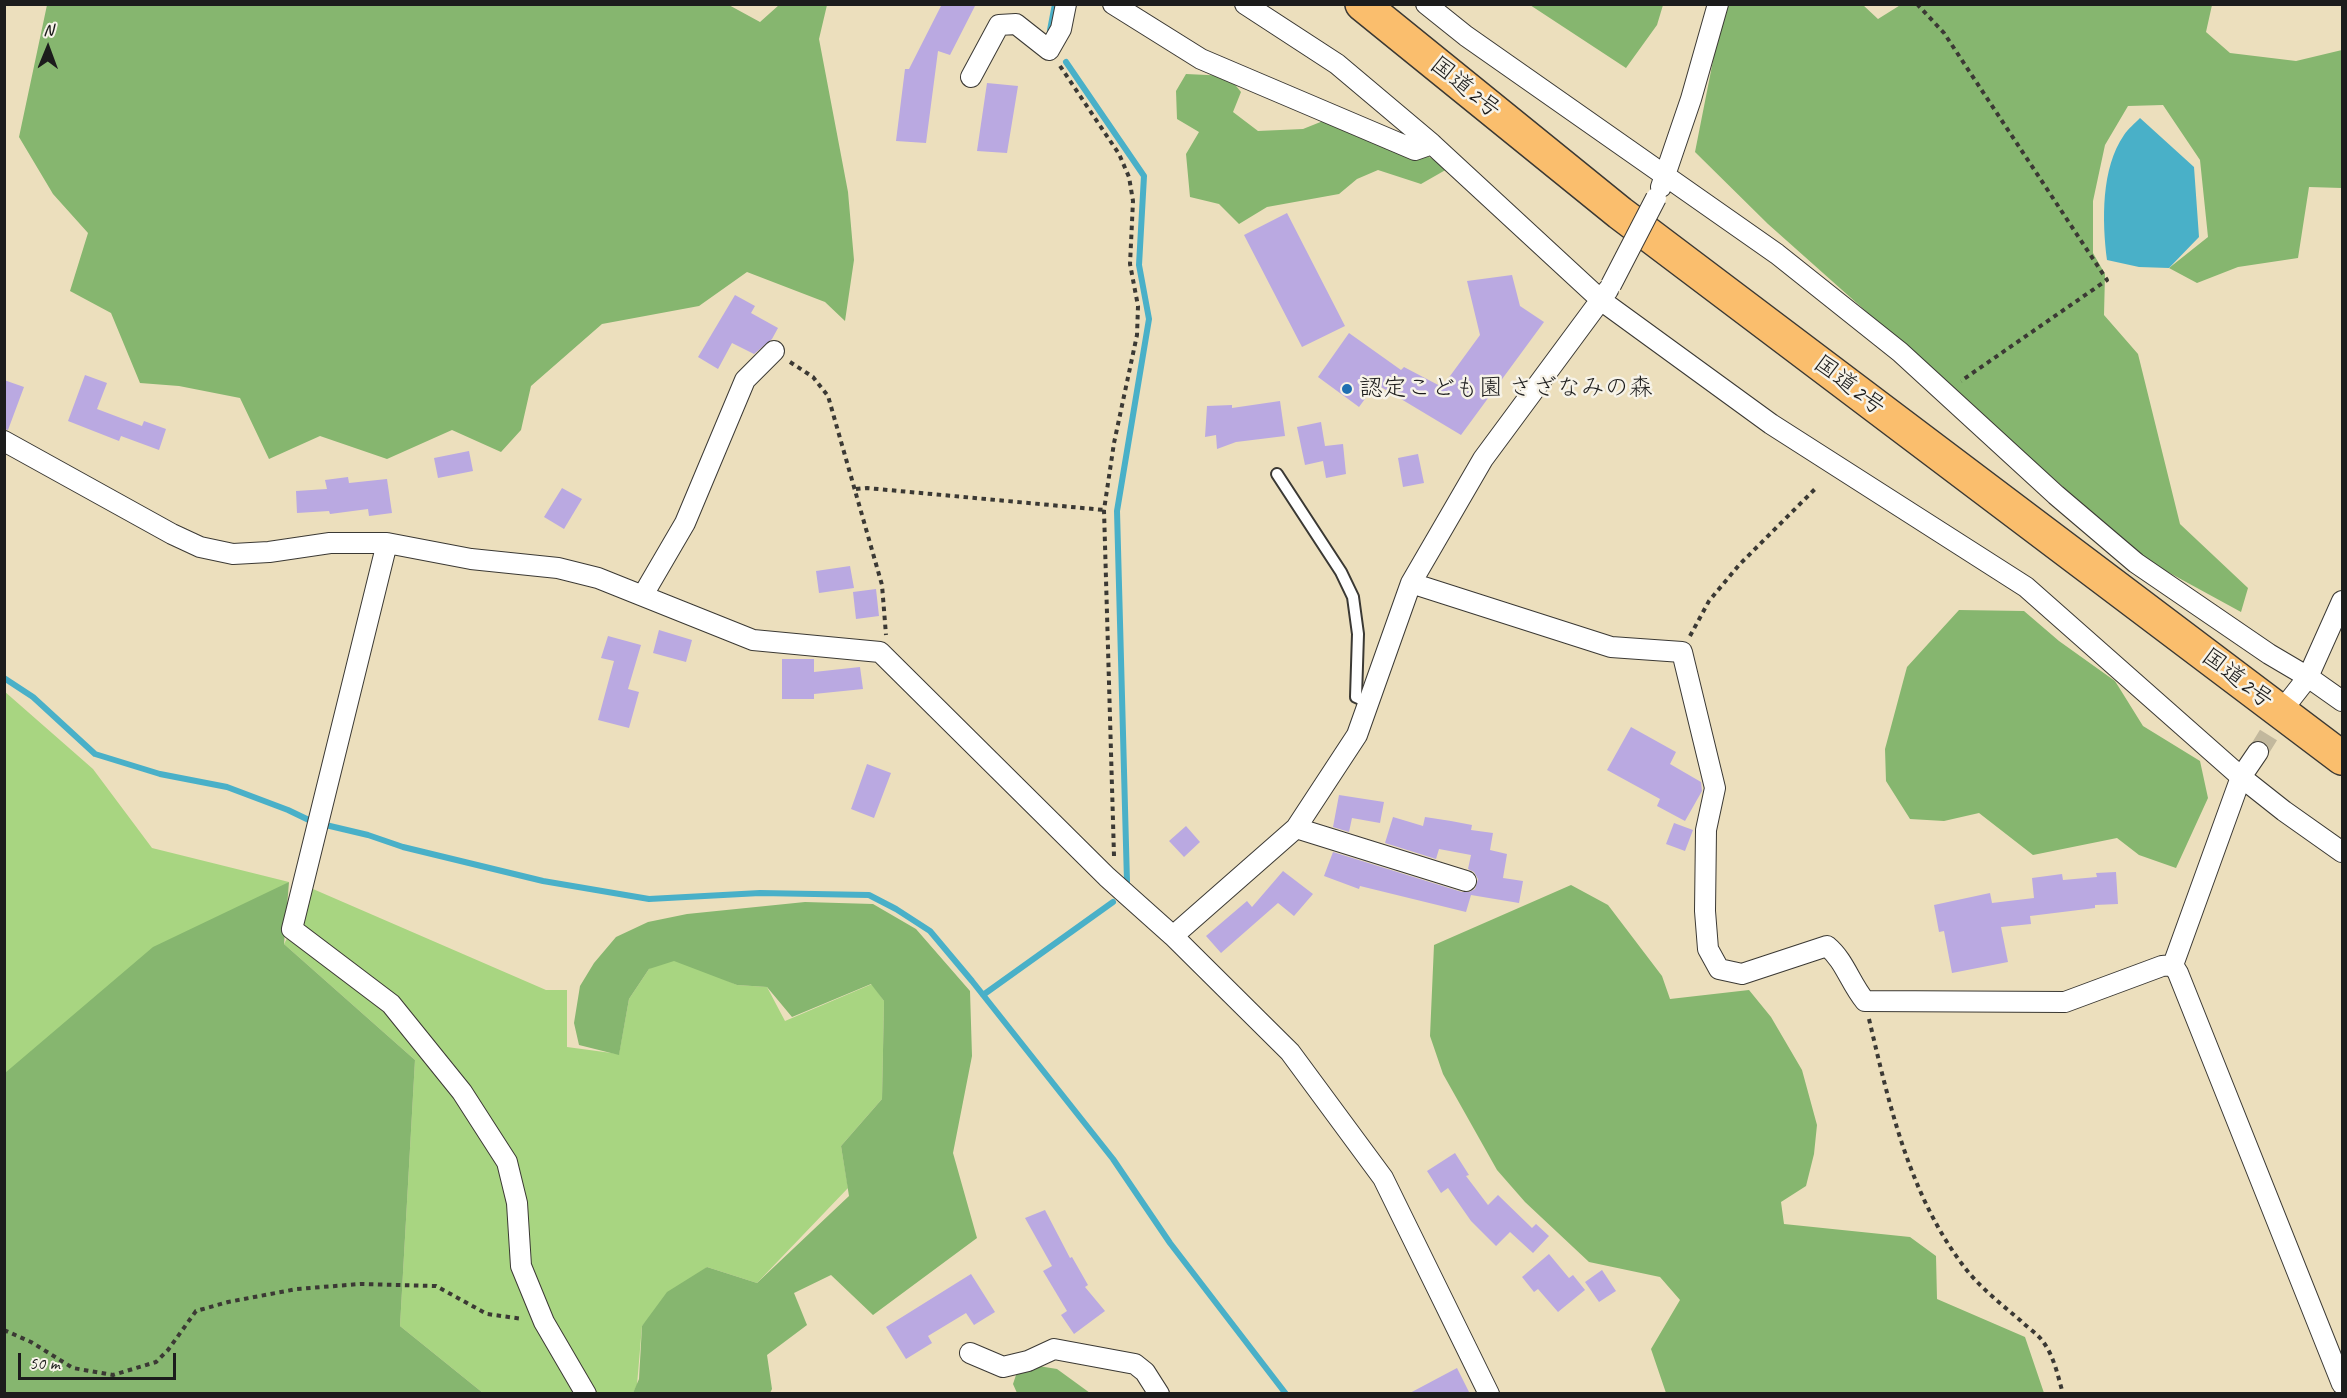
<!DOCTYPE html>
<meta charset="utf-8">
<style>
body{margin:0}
#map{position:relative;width:2347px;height:1398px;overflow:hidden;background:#ecdfbd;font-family:Caveat,sans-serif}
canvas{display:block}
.frame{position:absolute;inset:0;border:6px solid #1c1c1c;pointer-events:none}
.north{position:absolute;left:18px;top:18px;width:60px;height:60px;-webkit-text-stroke:4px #f7f3e8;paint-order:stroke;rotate:1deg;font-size:16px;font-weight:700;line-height:24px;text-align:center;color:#1c1c1c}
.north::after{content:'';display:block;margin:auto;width:21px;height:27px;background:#1c1c1c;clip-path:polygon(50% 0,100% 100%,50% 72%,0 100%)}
.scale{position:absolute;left:18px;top:1353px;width:158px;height:27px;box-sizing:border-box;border:3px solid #1c1c1c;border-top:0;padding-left:8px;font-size:18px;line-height:21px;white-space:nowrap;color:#1c1c1c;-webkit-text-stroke:4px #f7f3e8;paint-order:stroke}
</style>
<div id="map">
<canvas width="2347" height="1398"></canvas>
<div class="frame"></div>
<div class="north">N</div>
<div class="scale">50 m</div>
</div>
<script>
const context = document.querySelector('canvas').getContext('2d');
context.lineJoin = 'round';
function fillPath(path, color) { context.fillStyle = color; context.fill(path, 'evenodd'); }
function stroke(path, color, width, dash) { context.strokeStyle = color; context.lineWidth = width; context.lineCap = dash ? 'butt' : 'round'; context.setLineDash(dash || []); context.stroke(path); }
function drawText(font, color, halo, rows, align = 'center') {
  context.font = font + ' Caveat,"Klee One",sans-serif'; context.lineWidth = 5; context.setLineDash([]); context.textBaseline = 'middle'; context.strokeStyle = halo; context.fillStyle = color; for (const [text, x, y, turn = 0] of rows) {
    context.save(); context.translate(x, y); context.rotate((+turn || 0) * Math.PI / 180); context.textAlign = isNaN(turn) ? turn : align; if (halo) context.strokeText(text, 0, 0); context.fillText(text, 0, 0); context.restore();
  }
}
fillPath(new Path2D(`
 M4 691 93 769 152 848 289 882 5 1084Z
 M313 889 546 990H567V1047L619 1054 629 999 649 969 669 955 737 985 767 987 785 1021 872 984 884 1001 882 1099 841 1146 848 1188 757 1283 707 1267 642 1326 637 1385 633 1393H483L400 1326 415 1060 284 944Z`), '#a8d581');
fillPath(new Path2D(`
 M727 4 760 22 779 5H827L819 39 848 192 854 260 845 321 825 302 747 272 699 306 602 324 531 386 521 430 501 452 452 430 387 459 320 436 269 459 240 398 179 386 140 383 111 313 70 291 88 233 53 194 19 137 47 5Z
 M1902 4 2212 5 2206 32 2230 53 2296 61 2342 50V188L2309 187 2298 258 2238 267 2197 283 2169 268 2208 237 2200 160 2163 105 2128 106 2105 145 2093 201V253L2105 274 2104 315 2138 354 2180 524 2248 588 2241 612 2144 559 1768 224 1695 152 1724 5H1863L1878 19Z
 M1530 5H1663L1657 25 1626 68Z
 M1186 74 1228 76 1241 92 1233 112 1258 131 1303 129 1328 119C1369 133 1411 145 1449 168L1421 184 1378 170 1357 179 1339 194 1267 207 1239 224 1219 204 1190 197 1186 154 1199 132 1177 119 1176 91Z
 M1959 610 2024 611 2059 641 2115 681 2143 726 2200 761 2208 798 2176 868 2139 855 2117 838 2033 855 1979 813 1944 821 1910 819 1886 781 1885 749 1907 667Z
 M289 882 284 944 415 1060 400 1326 483 1393 5 1394V1073L153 947Z
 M1571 885 1608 905 1662 976 1670 999 1749 990 1771 1017 1802 1070 1817 1125 1814 1154 1806 1186 1781 1202 1784 1224 1910 1237 1936 1256 1937 1299 2025 1337 2044 1393H1666L1651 1349 1680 1300 1660 1277 1589 1262 1525 1202 1497 1170 1443 1074 1430 1036 1434 945Z
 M805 902 873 904 916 929 970 991 972 1056 953 1153 977 1238 873 1315 831 1275 794 1293 807 1325 767 1355 772 1389 770 1393H633L639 1379 642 1326 667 1292 707 1267 757 1283 849 1196 841 1146 882 1099 884 1001 871 984 792 1017 767 987 737 985 674 961 649 969 629 999 619 1055 579 1045 574 1023 580 986 594 963 616 937 648 922 687 914Z
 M1020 1363 1057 1369 1090 1393H1017L1013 1384Z`), '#86b66f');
fillPath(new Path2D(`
 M2140 118 2194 167 2199 237 2169 268 2139 267 2107 260C2102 221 2101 168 2124 135 2128 129 2135 123 2140 118Z`), '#49b0c8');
stroke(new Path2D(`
 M1050 30 1055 4
 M1066 62 1144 176 1139 265 1149 319 1117 511 1127 882
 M4 678 33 697 95 754 160 774 227 787 288 810 313 822 368 835 403 847 543 881 649 899 760 893 869 895 896 909 930 931 972 981 1113 1159 1170 1243 1286 1394
 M983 995 1113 902`), '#49b0c8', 6);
fillPath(new Path2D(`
 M976 4 950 55 938 51 926 143 896 141 905 69H909L942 4Z
 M987 83 1018 86 1007 153 977 151Z
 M1287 213 1345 326 1302 347 1244 235Z
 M1512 275 1520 306 1544 322 1461 435 1376 384 1359 407 1318 377 1349 333 1401 370 1404 367 1442 387 1480 335 1467 281Z
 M735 295 755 306 751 313 778 328 772 339 754 354 732 343 718 369 698 357Z
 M85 375 107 383 97 409 142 426 144 421 166 429 159 450 121 436 119 441 68 421Z
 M4 380 24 387 8 430 4 429Z
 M1280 401 1285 436 1236 442 1217 449 1216 435 1205 437 1207 406 1232 405V408Z
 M1321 422 1325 446 1343 444 1346 474 1326 478 1323 461 1305 465 1297 427Z
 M469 451 473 471 438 478 434 458Z
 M1418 454 1424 483 1403 487 1398 458Z
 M348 477 349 483 387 479 392 513 369 516 368 509 330 514 329 511 297 513 296 491 327 489 325 480Z
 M562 488 582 499 564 529 544 517Z
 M850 566 854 588 819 593 816 571Z
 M876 589 879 616 856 619 853 592Z
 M659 630 692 640 686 662 653 653Z
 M608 636 641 645 628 689 639 692 629 728 598 720 614 661 601 658Z
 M782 659H814V672L860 667 863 689 814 694V699H782Z
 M1631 727 1676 752 1670 764 1701 782 1702 791 1685 821 1657 806 1660 799 1607 770Z
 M867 764 891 773 874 818 851 809Z
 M1339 795 1384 802 1380 823 1352 818 1349 832 1333 827Z
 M1393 817 1423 826 1425 817 1451 821 1472 825 1471 830 1493 833 1490 850 1507 854 1503 878 1523 881 1519 903 1471 895 1466 912 1360 886 1359 889 1324 876 1333 852 1462 892H1469L1475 889 1478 879 1474 872 1468 869 1471 855 1439 849 1436 859 1385 843Z
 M1674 823 1693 830 1685 851 1666 844Z
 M1186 826 1200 842 1184 857 1169 841Z
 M1283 871 1313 894 1294 916 1278 903 1221 953 1206 936 1247 901 1252 907Z
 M2116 872 2118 904 2095 905V908L2030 916 2031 924 2001 927 2008 962 1952 973 1944 931 1939 932 1934 905 1990 893 1992 903 2034 898 2032 878 2062 874 2063 880 2097 877 2096 873Z
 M1455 1153 1469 1175 1466 1176 1488 1205 1498 1195 1532 1228 1536 1224 1549 1236 1533 1253 1510 1232 1496 1246 1471 1221 1448 1188 1441 1193 1427 1171Z
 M1045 1210 1070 1258 1072 1257 1088 1285 1085 1287 1105 1311 1074 1334 1061 1315 1067 1311 1043 1271 1052 1266 1025 1218Z
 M1549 1254 1569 1278 1573 1275 1585 1290 1558 1312 1538 1289 1534 1292 1522 1277Z
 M1602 1270 1616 1291 1599 1302 1585 1282Z
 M971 1274 995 1312 974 1325 966 1313 928 1336 932 1343 906 1359 886 1327Z
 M1457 1368 1470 1394H1408Z`), '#baa9e1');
stroke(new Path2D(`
 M2258 752 2287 705`), '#c2b89d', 20, [20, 10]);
const service = new Path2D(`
 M1277 474 1341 572 1353 597 1358 634 1356 697 1367 702`);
const minor = new Path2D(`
 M1113 4 1201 59 1415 150 1432 144
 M1245 4 1337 64 1432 144 1602 301 1771 424 2026 587 2241 777 2284 811 2342 852
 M1426 4 1466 36 1777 254 1900 352 2056 495 2136 563 2269 654 2308 677 2342 701
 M971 77 999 25 1016 24 1049 50 1061 29 1066 4
 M1661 187 1691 99 1718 4
 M4 441 172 534 200 547 233 554 269 552 330 543H387L471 559 558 568 598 578 753 640 880 652 1107 877 1173 936 1290 1052 1383 1178 1489 1394
 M387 543 292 929 391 1004 462 1092 507 1162 517 1203 521 1266 544 1322 586 1394
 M1411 583 1611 647 1682 652 1715 788 1706 830 1705 911 1708 949 1719 969 1742 974 1827 946C1845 961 1850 983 1865 1001L2065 1002 2162 966 2173 965
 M643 595 685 523 745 380 774 351
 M2290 700 2308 677 2342 601
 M1296 828 1466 881
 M1173 936 1296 828 1357 735 1411 583 1483 459 1608 290
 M2173 965 2178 973 2342 1384
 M2173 965 2241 777 2258 752
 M970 1353 1003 1367 1028 1361 1054 1349 1135 1364 1145 1372 1159 1394`);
const trunk = new Path2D(`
 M1362 4 1620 213 2342 758`);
stroke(service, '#3b3934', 14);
stroke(minor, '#3b3934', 22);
stroke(trunk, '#3b3934', 36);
stroke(new Path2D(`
 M1917 4 1944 33 2107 280 1961 381
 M1060 66 1119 154 1129 177 1133 201 1130 264 1138 306 1137 335 1114 443 1104 510 1114 856
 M790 362 813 377 828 396 882 585 886 635
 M856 489 867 488 1104 510
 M1690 636 1709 601 1739 565 1815 489
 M1869 1019C1889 1104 1909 1193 1962 1264 1978 1286 2000 1303 2021 1321 2028 1328 2038 1334 2044 1343 2054 1357 2058 1376 2063 1394
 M4 1330 31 1342 73 1368 113 1375 156 1362 168 1350 196 1311 228 1302 297 1289 360 1284 436 1286 487 1314 523 1319`), '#3b3934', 4, [4.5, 4.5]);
stroke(service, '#fff', 10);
stroke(minor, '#fff', 20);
stroke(trunk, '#fabe6d', 33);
const minorBridge = new Path2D(`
 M1611 285 1656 198`);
stroke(minorBridge, '#3b3934', 22, []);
stroke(minorBridge, '#fff', 20);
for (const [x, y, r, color] of [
 [1347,389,6,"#1f6fb2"]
]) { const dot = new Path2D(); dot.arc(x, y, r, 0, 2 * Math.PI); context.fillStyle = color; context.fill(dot); stroke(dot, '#f7f3e8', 2); }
drawText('24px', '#1c1c1c', '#f7f3e8', [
 ["国道2号",1465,88,39],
 ["国道2号",1849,386,37],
 ["国道2号",2237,679,37]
]);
drawText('24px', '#1c1c1c', '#f7f3e8', [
 ["認定こども園 さざなみの森",1359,389]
], 'left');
</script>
